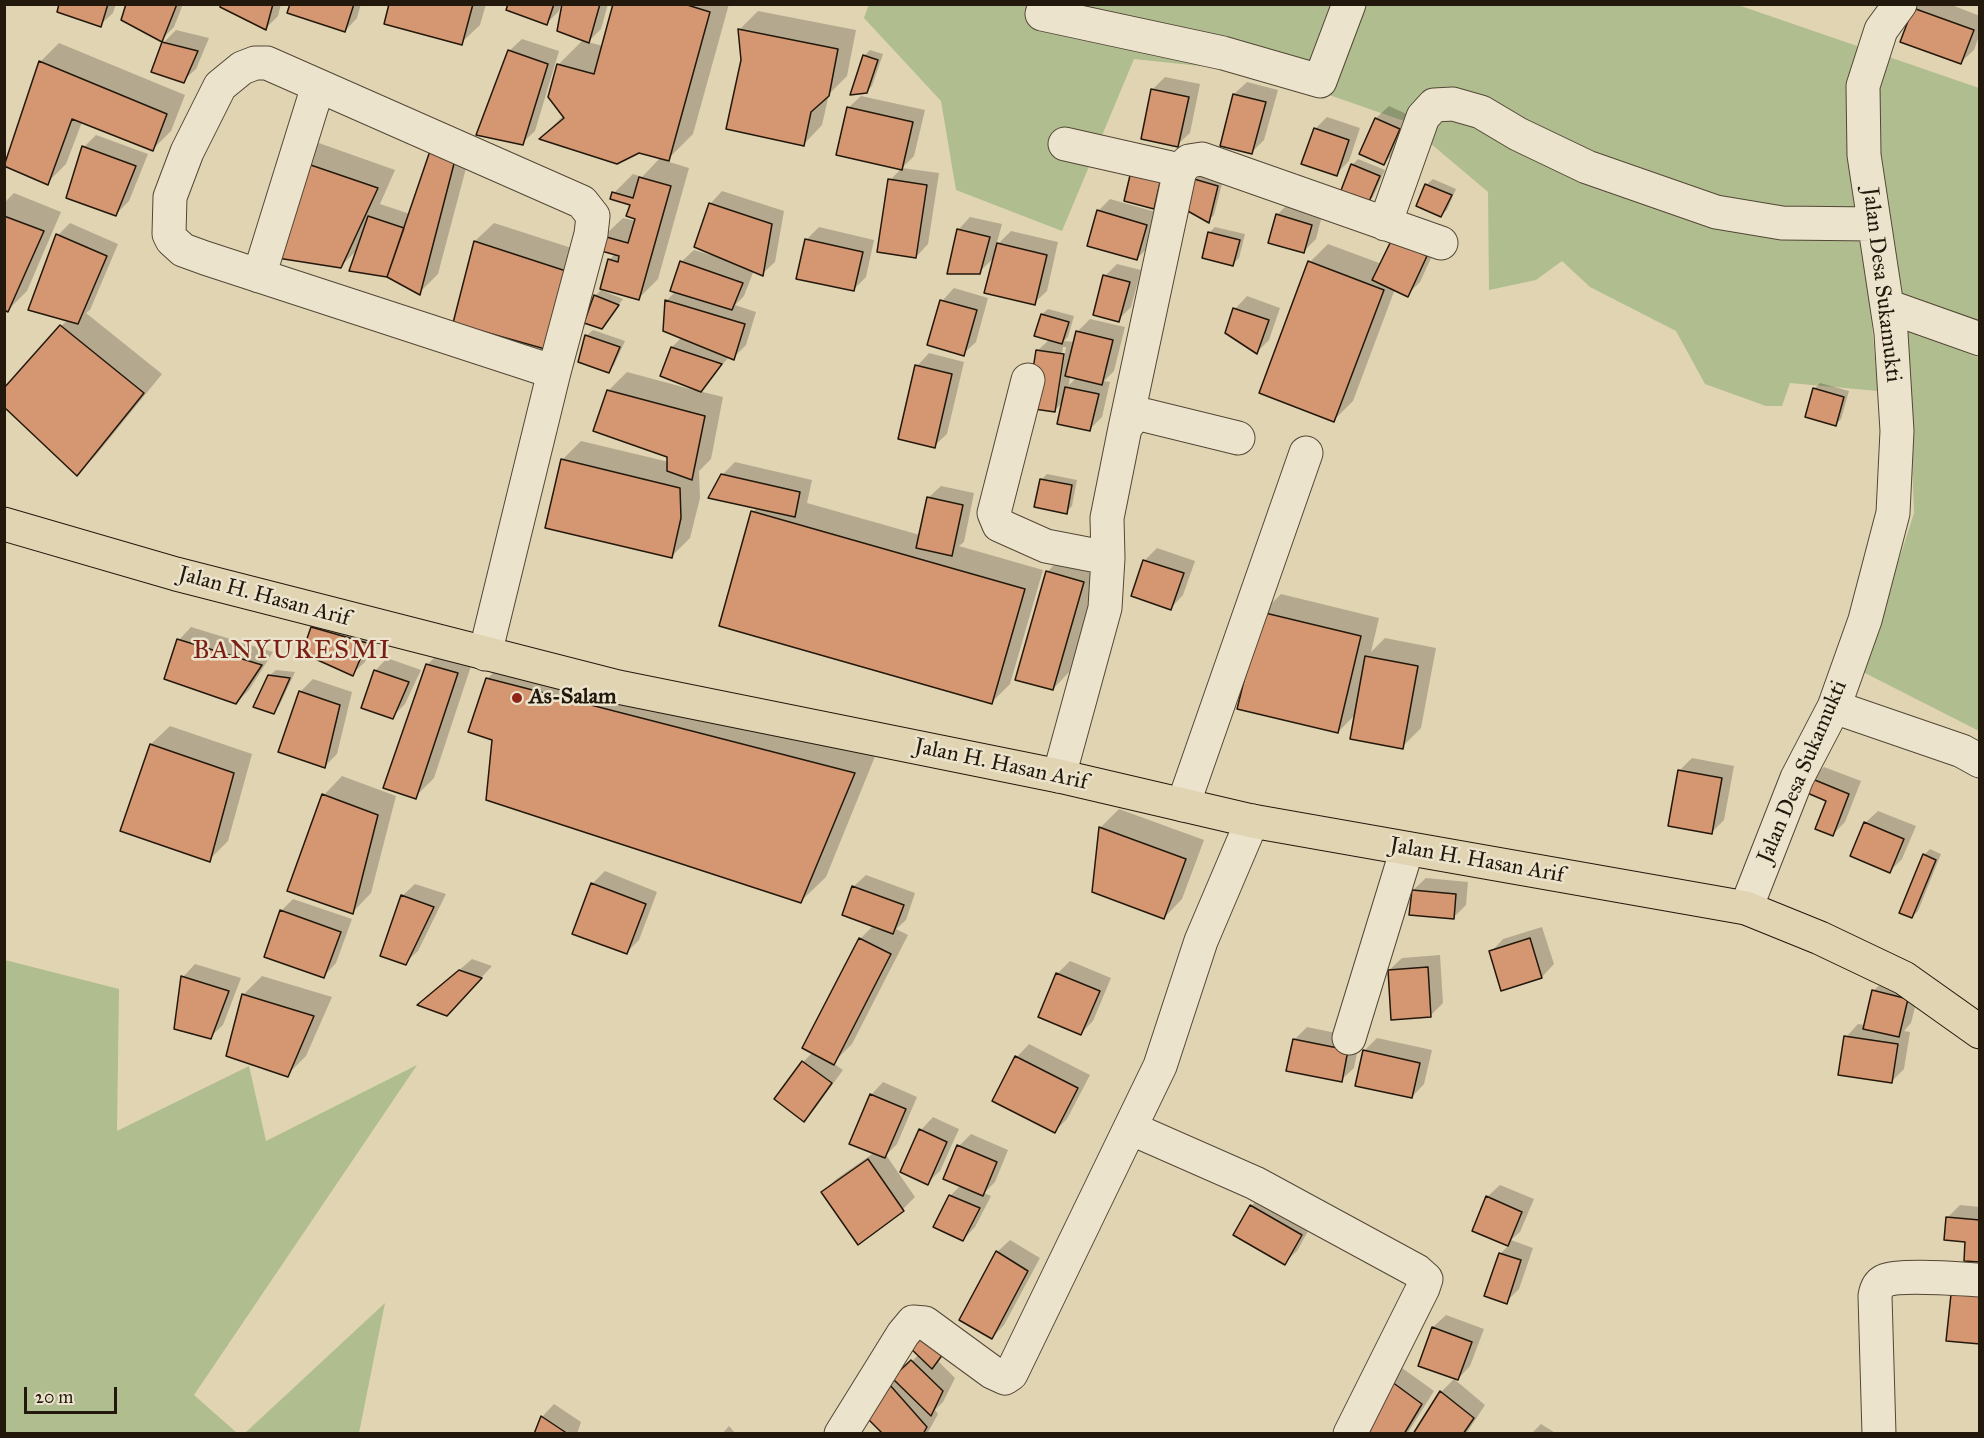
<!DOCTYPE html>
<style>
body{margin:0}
#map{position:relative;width:1984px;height:1438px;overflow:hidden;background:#e1d4b2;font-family:"IM FELL Great Primer",serif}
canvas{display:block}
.frame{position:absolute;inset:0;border:6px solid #23180c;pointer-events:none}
.scale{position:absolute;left:24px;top:1387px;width:93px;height:27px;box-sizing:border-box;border:3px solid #23180c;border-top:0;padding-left:8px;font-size:18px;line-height:21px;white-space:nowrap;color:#23180c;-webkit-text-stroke:4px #ece3cd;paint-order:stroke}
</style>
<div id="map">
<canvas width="1984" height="1438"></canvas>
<div class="frame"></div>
<div class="scale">20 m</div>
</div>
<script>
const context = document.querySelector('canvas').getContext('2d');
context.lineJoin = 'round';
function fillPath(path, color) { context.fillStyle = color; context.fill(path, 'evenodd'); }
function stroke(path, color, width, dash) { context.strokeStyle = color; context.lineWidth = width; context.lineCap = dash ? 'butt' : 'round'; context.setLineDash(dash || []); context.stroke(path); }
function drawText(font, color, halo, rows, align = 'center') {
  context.font = font + ' "IM FELL Great Primer",serif'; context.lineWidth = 5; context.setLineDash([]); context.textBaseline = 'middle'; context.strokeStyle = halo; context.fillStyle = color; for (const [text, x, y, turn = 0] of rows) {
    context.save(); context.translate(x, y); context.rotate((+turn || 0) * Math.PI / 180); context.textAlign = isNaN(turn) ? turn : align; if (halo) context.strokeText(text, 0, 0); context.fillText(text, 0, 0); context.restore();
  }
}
fillPath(new Path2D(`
 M869 4 1738 5 1979 88V326L1870 304 1878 391 1790 383 1782 406H1766L1705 384 1676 331 1590 287 1562 261 1536 280 1489 290 1488 192 1404 121 1266 73 1134 59 1062 231 956 190 941 101 864 18Z
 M1907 329 1979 358V731L1863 672 1914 513Z
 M5 960 119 989 117 1131 249 1066 266 1141 417 1065 194 1395 237 1433H5Z
 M385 1303 359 1433H245Z`), '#b0bd8e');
fillPath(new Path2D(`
 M61 4H116L113 13 100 25Z
 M128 4H183L174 27 161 40Z
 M222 4H281L278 16 266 28Z
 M291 4H361L357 18 345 31Z
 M391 4H486L480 25 461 43Z
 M510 4H561L559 11 547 23Z
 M563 4H608L601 29 588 42 603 46 615 4H729L693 134 666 161 689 168 658 279 639 298 609 260 615 254 604 236 623 218 636 221 631 204 614 193 633 174 642 177 661 157 639 151 541 138 564 115 558 65 584 39Z
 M1918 4H1949L1980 16V33L1974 50 1961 62 1914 9Z
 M758 11 856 30 847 76 829 94 822 125 804 144 742 60 739 30Z
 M176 30 209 38 196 69 183 81 163 43Z
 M522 39 559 51 535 131 522 143 509 51Z
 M59 43 185 95 171 131 152 150 82 122 66 164 47 183 40 62Z
 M870 50 883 54 872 86 866 92 864 56Z
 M1165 77 1200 84 1190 133 1177 145 1142 138 1153 89Z
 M1247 82 1278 90 1264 140 1252 152 1221 144 1234 94Z
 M861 96 925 110 914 156 902 168 939 173 928 244 916 257 890 180 902 168 848 108Z
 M1389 106 1411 116 1397 150 1384 163 1361 153 1376 118Z
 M1327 117 1360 128 1349 161 1336 174 1315 129Z
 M96 135 148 154 129 201 116 214 84 147Z
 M474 138 438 274 419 293 358 249 341 266 273 255 316 142 395 170 380 204 410 214Z
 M1358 159 1385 170 1373 197 1368 202 1352 165Z
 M1201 174 1223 180 1214 215 1208 221 1195 180Z
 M1433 179 1456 189 1447 210 1441 215 1418 205 1427 184Z
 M722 191 784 211 775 262 762 274 754 270 744 296 735 305 756 312 746 345 733 358 730 356 699 391 723 397 711 459 699 471 700 498 690 538 671 557 562 460 581 441 669 462V456L608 391 627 372 694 390V388L672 347 682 337 667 300 676 291 681 262 694 250 714 256 710 204Z
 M14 193 61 212 27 291 8 310 4 308V203Z
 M1110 199 1159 213 1149 246 1137 259 1098 211Z
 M1290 202 1323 212 1316 239 1303 252 1277 215Z
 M970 217 1002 224 996 246 1011 231 1058 242 1047 291 1034 303 995 257 979 272 958 230Z
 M70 223 118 244 90 310 86 313 162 374 96 455 77 474 61 326 68 320 58 235Z
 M494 223 584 252 563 329 455 321 475 241Z
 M819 227 874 240 866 277 854 289 806 240Z
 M1215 227 1245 234 1239 258 1233 264 1209 233Z
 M1438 243 1420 282 1407 295 1395 289 1353 401 1334 420 1310 262 1328 244 1382 264Z
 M1117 264 1141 270 1131 307 1118 320 1105 276Z
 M954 288 988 298 976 342 963 354 942 301Z
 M601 290 623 299 602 327 595 296Z
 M1247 296 1280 308 1269 340 1257 352 1235 309Z
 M1048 309 1074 316 1068 337 1064 341 1075 342 1078 331 1090 319 1125 327 1114 371 1104 381 1110 382 1102 417 1090 429 1063 402 1054 411 1037 351 1050 339 1042 314ZM1063 347H1066L1058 399H1055ZM1070 376 1077 377 1069 385Z
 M593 330 625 341 614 365 608 371 579 361 587 335Z
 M929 353 964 362 947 434 934 446 917 366Z
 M1820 383 1849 391 1841 419 1835 425 1814 389Z
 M735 462 812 480 807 503 920 535 928 498 941 486 974 493 964 542 959 546 1043 570 1010 684 992 702 753 512 757 507 722 475Z
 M1047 474 1077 480 1072 506 1066 512 1041 480Z
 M1157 548 1195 561 1183 595 1171 608 1133 596 1145 560Z
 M1066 553 1102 563 1071 670 1053 689 1047 572Z
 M1281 594 1379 618 1371 652 1385 638 1436 648 1421 728 1402 747 1356 714 1338 732 1262 613Z
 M325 615 378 631 365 662 352 674 312 627Z
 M191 627 273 652 249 690 236 703 179 640Z
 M446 646 475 654 434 778 415 797 427 665Z
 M512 654 878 749 826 877 801 901 494 739 487 679Z
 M387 658 421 670 405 704 392 717 375 671Z
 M276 670 295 672 279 706 273 712 269 676Z
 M313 679 352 692 337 754 325 766 300 692Z
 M170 726 252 754 228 841 209 860 151 744Z
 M1692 758 1734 766 1724 820 1712 832 1680 770Z
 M1824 767 1861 781 1845 822 1833 834 1828 800 1811 779Z
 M342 776 396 796 371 893 353 912 324 795Z
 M1119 809 1204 840 1182 899 1164 918 1093 891 1100 828Z
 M1878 811 1916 826 1902 859 1890 871 1865 823Z
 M1930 849 1941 854 1918 911 1912 917 1924 855Z
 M605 871 657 892 639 940 626 953 592 884Z
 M866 875 915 893 906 920 896 929 908 935 852 1044 833 1063 843 1070 816 1107 804 1120 803 1062 813 1052 860 939 874 925 853 887Z
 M1426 878 1468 882 1466 905 1453 918 1413 890Z
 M415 884 446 894 418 951 405 963 402 896Z
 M293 899 352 919 336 963 324 976 281 911Z
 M1542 927 1554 964 1542 977 1502 989 1491 952 1503 939Z
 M1440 955 1443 1003 1430 1016 1389 970 1402 958Z
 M472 959 492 966 460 1001 420 1004Z
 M1070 961 1111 978 1093 1021 1081 1033 1040 1016 1058 973Z
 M195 964 241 978 223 1025 210 1037 183 977Z
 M262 976 332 997 306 1056 287 1075 243 995Z
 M1886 979 1920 987 1911 1023 1904 1031 1910 1032 1904 1069 1892 1081 1846 1037 1858 1024 1865 1025 1873 991Z
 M1307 1027 1360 1038 1354 1068 1341 1080 1294 1040Z
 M1377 1038 1432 1050 1424 1084 1412 1097 1364 1051Z
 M1029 1044 1090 1075 1067 1119 1055 1131 994 1100 1017 1057Z
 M883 1082 917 1097 897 1144 886 1155 915 1197 903 1209 823 1192 835 1180 875 1152 871 1095Z
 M933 1117 959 1129 940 1171 927 1183 921 1130Z
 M971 1134 1008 1150 995 1182 984 1193 991 1196 975 1227 963 1240 950 1196 961 1185 959 1146Z
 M1500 1185 1534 1199 1520 1232 1511 1240 1533 1248 1519 1289 1506 1302 1486 1295 1501 1253 1509 1245 1474 1230 1487 1197Z
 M1264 1194 1313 1222 1297 1251 1284 1263 1251 1206Z
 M1960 1205 1980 1207V1260L1947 1218Z
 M1010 1240 1040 1258 1004 1325 992 1338 997 1252Z
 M1446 1315 1484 1329 1470 1366 1458 1379 1420 1365 1433 1327Z
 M918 1355 938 1361 955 1378 943 1402 935 1410 938 1414 927 1434H886L890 1385Z
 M1402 1368 1434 1391 1407 1434H1372L1361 1426Z
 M1454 1379 1485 1405 1466 1434H1415L1442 1391Z
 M554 1404 581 1422 577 1434H535L542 1417Z
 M1541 1424 1557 1434H1531Z
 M729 1426 736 1434H722Z`), '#0003');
const building = new Path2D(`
 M59 4H108L101 27 57 12Z
 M126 4H177L162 42 121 20Z
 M221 4H273L266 30 220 7Z
 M290 4H354L345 32 287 13Z
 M389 4H473L462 45 384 24Z
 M508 4H554L547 25 506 10Z
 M562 4H600L589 43 557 31Z
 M613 4H684L710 12 669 161 639 153 617 164 539 139 564 118 548 97 557 64 594 74Z
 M1913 8 1974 30 1961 64 1900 42Z
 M738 29 838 49 829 96 811 112 804 146 726 129 741 60Z
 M162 42 198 51 184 83 151 72Z
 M508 50 548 64 523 145 476 135Z
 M863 55 878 60 867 93 850 95Z
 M39 61 167 114 153 151 72 119 48 185 4 166Z
 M1151 89 1189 97 1178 147 1141 139Z
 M1233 94 1266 102 1252 154 1220 146Z
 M847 107 913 122 902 170 836 155Z
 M1375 118 1400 129 1384 165 1359 154Z
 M1314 128 1349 140 1337 176 1301 164Z
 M82 146 136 166 116 216 66 198Z
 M431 148 456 156 420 295 387 277Z
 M296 160 378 188 341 268 271 257Z
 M1351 164 1380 176 1368 204 1340 193Z
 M1131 171 1161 178 1154 209 1124 201Z
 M639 177 671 186 639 300 600 289 608 259 618 262 619 256 598 250 603 236 628 243 635 219 626 216 630 205 610 199 612 192 633 198Z
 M888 179 927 185 916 258 877 252Z
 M1194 179 1218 186 1209 223 1186 210Z
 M1425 184 1452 195 1441 217 1416 206Z
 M709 203 772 224 763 276 694 247Z
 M1097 210 1147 225 1137 260 1087 246Z
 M1276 214 1312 225 1304 253 1268 243Z
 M4 216 44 231 8 312 4 310Z
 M368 216 404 228 387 277 349 271Z
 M957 229 990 237 980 274H947Z
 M1208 232 1240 240 1233 266 1202 258Z
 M56 234 107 256 78 324 28 310Z
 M805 239 863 252 854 291 796 279Z
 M1392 239 1427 256 1408 297 1372 280Z
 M474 241 566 271 545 349 453 323Z
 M997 243 1047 255 1035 305 984 293Z
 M680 261 743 283 732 310 670 291Z
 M1308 261 1384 290 1334 422 1259 393Z
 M1103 275 1130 282 1119 322 1093 315Z
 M594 295 619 305 602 329 584 323Z
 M665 300 745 324 734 360 663 331Z
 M940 300 977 310 964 356 927 345Z
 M1233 308 1269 320 1257 354 1225 333Z
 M1041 314 1069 322 1062 344 1034 336Z
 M60 325 144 393 77 476 4 407V388Z
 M1076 331 1113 340 1102 385 1065 376Z
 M585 335 620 347 609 373 578 362Z
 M671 347 722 364 701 392 660 376Z
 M1036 350 1064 354 1055 412 1027 408Z
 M915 365 952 374 935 448 898 439Z
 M1065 387 1099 394 1090 431 1057 424Z
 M1813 388 1844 397 1836 426 1805 417Z
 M607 390 705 416 692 480 667 471V457L593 431Z
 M561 459 680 488 681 518 672 558 545 528Z
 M721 474 800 492 795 517 708 498Z
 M1040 479 1072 485 1067 514 1034 507Z
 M927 497 963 505 952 556 916 548Z
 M751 511 1025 589 992 704 719 626Z
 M1143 560 1184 573 1171 610 1131 596Z
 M1046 571 1084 582 1053 690 1015 680Z
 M1261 612 1361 636 1338 733 1237 709Z
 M311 627 367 643 353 676 302 653Z
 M177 639 262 665 236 704 164 679Z
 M1365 656 1418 666 1403 749 1350 739Z
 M426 664 458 673 416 799 383 788Z
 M374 670 409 682 393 719 361 708Z
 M268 675 290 678 274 714 253 707Z
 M486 678 855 773 801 903 486 800 492 740 468 732Z
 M299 691 340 705 325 768 278 752Z
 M150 744 234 773 210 862 120 831Z
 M1678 770 1722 778 1712 834 1668 826Z
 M1810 778 1849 794 1833 836 1815 829 1826 801 1805 792Z
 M322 794 378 815 353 914 287 891Z
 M1864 822 1904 839 1890 873 1850 856Z
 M1099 827 1186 859 1164 919 1092 892Z
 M1923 854 1936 860 1912 918 1899 913Z
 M591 883 646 904 627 954 572 934Z
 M852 886 904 905 893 934 842 915Z
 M1412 890 1456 894 1454 919 1409 915Z
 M401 895 434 907 406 965 380 956Z
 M280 910 341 932 324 978 264 957Z
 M859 938 891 954 834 1065 802 1048Z
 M1530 938 1542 978 1501 991 1489 951Z
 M1428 967 1431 1017 1391 1020 1388 970Z
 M459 970 482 978 447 1016 417 1005Z
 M1056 973 1100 991 1081 1035 1038 1017Z
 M181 976 229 991 211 1039 174 1029Z
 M1872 990 1908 999 1899 1037 1863 1029Z
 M242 994 314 1016 288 1077 226 1056Z
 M1844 1036 1898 1044 1892 1083 1838 1075Z
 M1293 1039 1348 1050 1342 1082 1286 1071Z
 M1363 1050 1420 1063 1412 1098 1355 1086Z
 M1015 1056 1078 1088 1055 1133 992 1101Z
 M802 1061 832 1083 804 1122 774 1099Z
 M870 1094 906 1109 885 1158 849 1144Z
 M919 1129 947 1142 928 1185 900 1172Z
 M957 1145 997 1162 983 1196 943 1179Z
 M868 1159 904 1211 858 1245 821 1192Z
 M949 1195 980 1208 963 1241 933 1227Z
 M1486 1196 1522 1212 1508 1246 1472 1231Z
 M1250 1205 1302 1235 1285 1265 1233 1235Z
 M1946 1217 1980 1220V1262L1964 1261 1965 1242 1944 1240Z
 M996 1251 1028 1271 992 1339 959 1320Z
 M1499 1253 1521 1260 1507 1304 1484 1296Z
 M1952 1285 1980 1288V1344L1946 1341Z
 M1432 1327 1472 1342 1458 1380 1418 1366Z
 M925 1330 946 1350 932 1369 908 1346Z
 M911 1360 943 1391 931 1416 892 1378Z
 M1388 1379 1422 1404 1404 1434H1370L1359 1427Z
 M889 1384 927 1427 923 1434H883L867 1418Z
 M1440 1391 1474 1418 1463 1434H1413Z
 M541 1416 568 1434H534Z`);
fillPath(building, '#d59771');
stroke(building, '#23180c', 1.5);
const minor = new Path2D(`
 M1045 4 1042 14 1223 53 1320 81 1349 4
 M1065 144 1180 170
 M1385 224 1423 117 1434 105 1453 104 1481 112 1518 134 1587 167 1716 212 1782 223 1874 224
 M259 276 318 86
 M1887 306 1980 339
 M1028 380 994 513 999 525 1046 546 1108 558
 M1125 428 1180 170 1189 161 1202 159 1441 243
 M485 654 554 372 591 234 593 216 582 202 267 63H255L242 68 220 86 187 152 170 197 169 234 172 240 183 250 205 258 554 372
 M1834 707 1962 751 1980 761
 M1059 776 1105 608 1108 558 1107 518 1125 428 1133 417 1140 414 1238 438
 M1183 805 1306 453
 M1746 908 1797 778 1834 707 1865 620 1893 513 1897 431 1891 333 1864 155 1863 86 1881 30 1900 4
 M1349 1038 1407 849
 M1130 1128 1255 1183 1417 1271 1426 1279 1423 1288 1350 1434
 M841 1434 903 1334 913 1322 925 1323 992 1372 1005 1378 1011 1374 1160 1066 1201 941 1252 821
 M1879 1434 1875 1296C1876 1290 1878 1284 1884 1281 1899 1274 1960 1279 1980 1280`);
const major = new Path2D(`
 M4 524 176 574 618 687 1059 776 1252 821 1746 908 1820 938 1904 978 1980 1032`);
stroke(minor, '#524736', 35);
stroke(major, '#23180c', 35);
stroke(minor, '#ece3cd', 33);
stroke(major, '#e1d4b2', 33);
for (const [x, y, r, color] of [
 [517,698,6,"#8f2418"]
]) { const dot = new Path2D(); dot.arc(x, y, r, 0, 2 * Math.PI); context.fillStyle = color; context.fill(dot); stroke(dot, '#ece3cd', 2); }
drawText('22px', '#23180c', '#ece3cd', [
 ["Jalan Desa Sukamukti",1881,285,83],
 ["Jalan H. Hasan Arif",264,597,15],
 ["Jalan H. Hasan Arif",1001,765,12],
 ["Jalan Desa Sukamukti",1803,772,-67],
 ["Jalan H. Hasan Arif",1477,861,10]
]);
drawText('bold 22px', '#23180c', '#ece3cd', [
 ["As-Salam",529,698]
], 'left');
context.letterSpacing = '1.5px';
drawText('26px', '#7a1f14', '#ece3cd', [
 ["BANYURESMI",292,652]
]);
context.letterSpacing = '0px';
</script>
